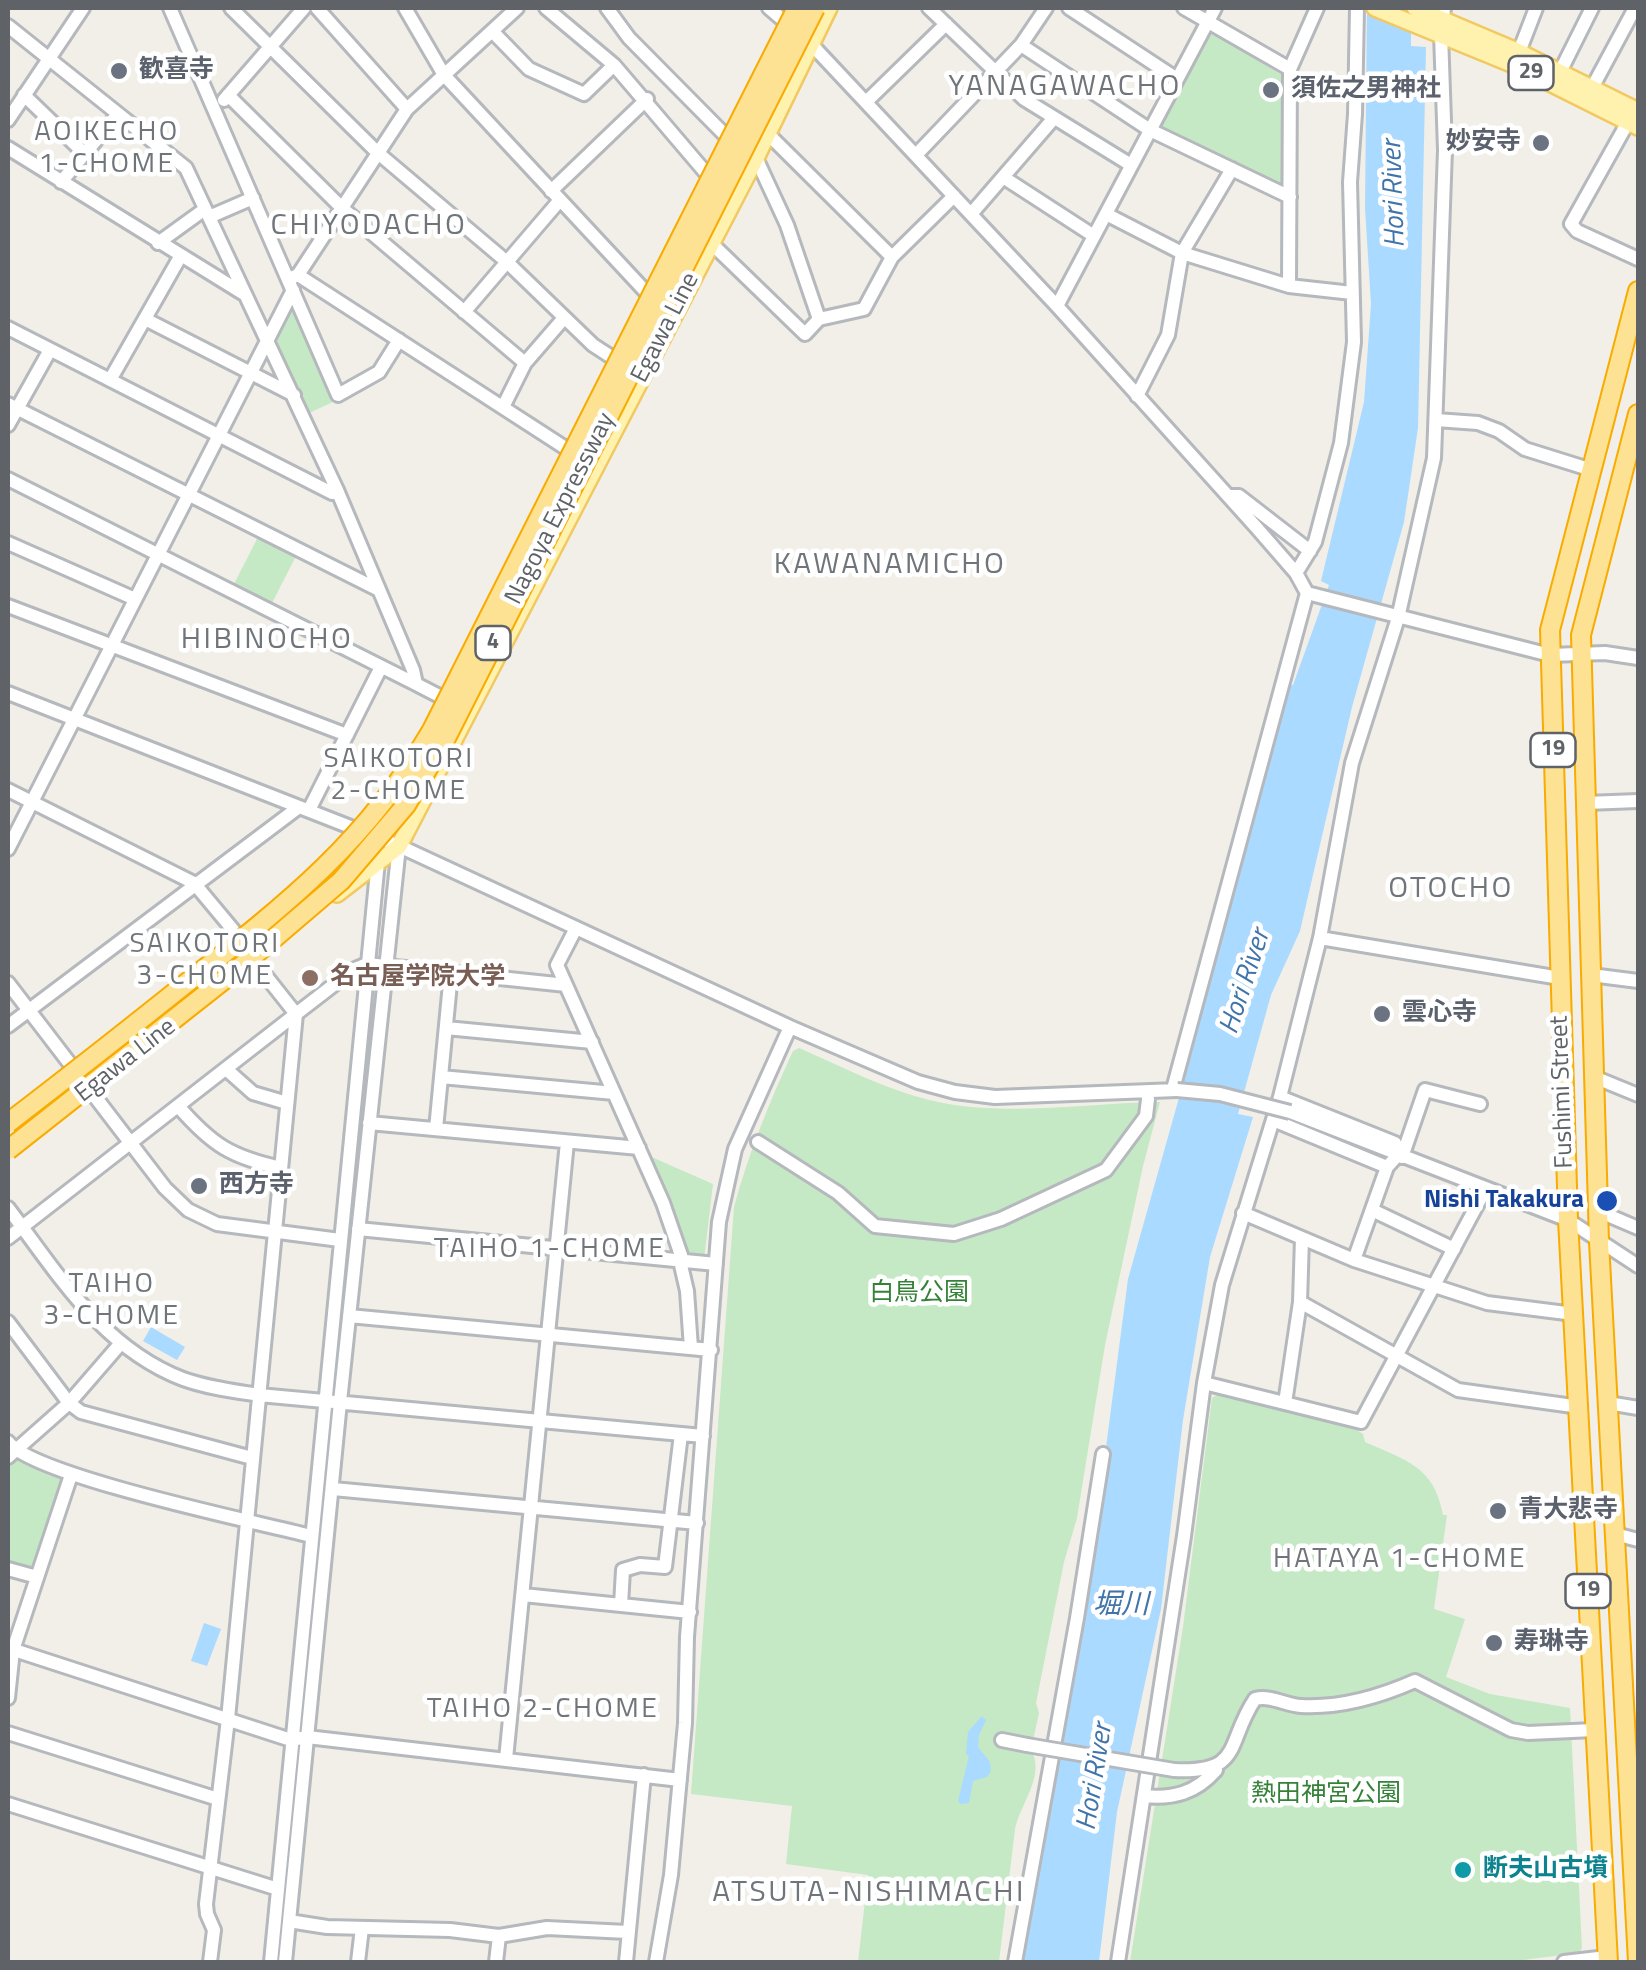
<!DOCTYPE html>
<meta charset="utf-8">
<style>
body{margin:0}
#map{position:relative;width:1646px;height:1970px;overflow:hidden;background:#f1efe8;font-family:"Titillium Web",sans-serif}
canvas{display:block}
.frame{position:absolute;inset:0;border:10px solid #5f6368;pointer-events:none}
</style>
<div id="map">
<canvas width="1646" height="1970"></canvas>
<div class="frame"></div>
</div>
<script>
const context = document.querySelector('canvas').getContext('2d');
context.lineJoin = 'round';
function fillPath(path, color) { context.fillStyle = color; context.fill(path, 'evenodd'); }
function stroke(path, color, width, dash) { context.strokeStyle = color; context.lineWidth = width; context.lineCap = dash ? 'butt' : 'round'; context.setLineDash(dash || []); context.stroke(path); }
function drawText(font, color, halo, rows, align = 'center') {
  context.font = font + ' "Titillium Web","Noto Sans JP",sans-serif'; context.lineWidth = 9; context.setLineDash([]); context.textBaseline = 'middle'; context.strokeStyle = halo; context.fillStyle = color; for (const [text, x, y, turn = 0] of rows) {
    context.save(); context.translate(x, y); context.rotate((+turn || 0) * Math.PI / 180); context.textAlign = isNaN(turn) ? turn : align; if (halo) context.strokeText(text, 0, 0); context.fillText(text, 0, 0); context.restore();
  }
}
fillPath(new Path2D(`
 M1214 34 1285 77V182L1280 186 1162 130 1160 126 1208 35Z
 M288 309H297L335 401 307 414 273 344V337Z
 M259 535 297 554 271 605 233 586Z
 M799 1048C841 1066 884 1089 929 1100 1004 1118 1084 1103 1160 1102L1143 1166 1105 1345 1077 1518 1064 1562 1036 1703 1039 1713 1031 1750C1046 1775 1020 1804 1015 1829L999 1962H858L868 1875 786 1864 792 1806 691 1794 734 1207C749 1152 769 1103 793 1051Z
 M647 1155 713 1184 704 1259 686 1257Z
 M1218 1394 1355 1429 1363 1434 1365 1442C1407 1461 1434 1466 1443 1515H1447L1434 1609 1465 1619 1446 1677 1490 1694 1570 1708 1582 1948 1579 1953 1507 1962H1130L1183 1627 1212 1398Z
 M18 1457 65 1477 35 1568 31 1570 8 1564V1465Z`), '#c5e8c5');
fillPath(new Path2D(`
 M1367 8H1411V46L1426 47 1418 428 1404 522 1352 707 1300 931 1271 995 1238 1114 1253 1117 1210 1257 1183 1420 1161 1609 1117 1812 1099 1962H1020L1105 1455 1128 1279 1186 1073 1254 792 1286 686 1293 685 1329 585 1321 581 1364 402 1371 304 1365 208Z
 M151 1327 185 1347 177 1360 143 1341Z
 M204 1623 221 1629 207 1666 191 1661Z
 M982 1716 986 1720 979 1735 978 1747 990 1762 991 1771 987 1777 973 1781 969 1803 961 1804 958 1801 969 1756 966 1754 968 1732Z`), '#aadaff');
const minor = new Path2D(`
 M170 8 338 395 379 372 399 340
 M231 8 378 153 507 262 593 345 613 358
 M317 8 407 109
 M405 8 444 75 646 292
 M546 8 614 65 706 173
 M607 8 629 38 725 135
 M769 8 812 45 1057 306 1256 527 1296 573 1307 593 1173 1089
 M929 8 1024 99 1131 165
 M1069 8 1177 79
 M1184 8 1290 69
 M8 26 186 168 337 490 413 670 416 684 447 700
 M492 31 529 69 584 94 614 65
 M1021 45 1150 130 1290 197
 M1519 52 1536 8
 M1560 72 1592 8
 M1592 88 1635 8
 M24 95 85 154
 M228 95 342 208 525 363
 M224 100 304 8
 M866 102 946 24
 M8 120 83 8
 M1628 122 1571 224 1577 231 1638 259
 M8 148 244 294
 M916 155 1021 45 1046 8
 M756 158 787 225 819 319
 M1003 177 1094 236
 M61 182 118 114
 M551 191 647 99
 M971 214 1054 118
 M1106 214 1182 253 1289 286 1352 293
 M209 217 253 198
 M710 242 805 334 819 319 864 309 892 257 768 134
 M158 243 205 209
 M892 257 954 196
 M298 275 407 109 517 8
 M291 278 298 275 567 449
 M1289 286 1290 69 1317 8
 M1057 306 1215 8
 M464 312 560 200
 M145 319 294 395
 M8 328 332 493 337 490
 M110 380 180 257
 M1137 396 1168 335 1182 253 1232 169
 M8 404 379 590
 M503 407 525 363 564 318
 M1436 420 1478 423 1499 431 1525 449 1592 470
 M8 425 50 350
 M8 479 416 684
 M1231 496H1239L1310 551
 M8 543 135 599
 M1296 573 1315 542 1341 443 1354 342 1350 182 1355 114 1357 8
 M1307 593 1550 655 1605 653 1638 658
 M8 606 347 735
 M8 693 399 846 790 1027 918 1082 955 1092 995 1097 1177 1090
 M8 790 194 883 239 937
 M1586 803 1638 801
 M309 810 381 667
 M8 849 293 290
 M576 928 557 965 663 1203 683 1261
 M1320 938 1560 978
 M1591 975 1638 981
 M8 983 165 1188 188 1210 217 1224 340 1240
 M8 1026 299 807
 M446 1028 592 1042
 M226 1069 253 1093 287 1103
 M441 1077 614 1093
 M1594 1077 1638 1095
 M1280 1097 1395 1143 1398 1155 1387 1167 1354 1260
 M178 1106C212 1145 231 1157 281 1168
 M1290 1112 1568 1220 1638 1266
 M1273 1120 1387 1167
 M369 1123 639 1148
 M436 1129 451 973
 M758 1142 838 1193 875 1226 954 1234 1001 1219 1106 1170 1146 1116 1148 1099
 M1402 1157 1425 1090 1480 1104
 M8 1208C58 1274 102 1348 183 1379 208 1388 234 1391 259 1395L703 1436
 M1372 1210 1454 1249
 M1598 1211 1638 1228
 M1243 1213 1354 1260 1487 1303 1574 1314
 M358 1229 716 1264
 M8 1238 296 1014 353 970 367 964 566 985
 M680 1261 687 1291 691 1348
 M1300 1302 1458 1390 1580 1407
 M349 1316 711 1350
 M8 1322 69 1403 81 1412 252 1458
 M1204 1383 1361 1422 1485 1190
 M1285 1403 1300 1302 1302 1238
 M1608 1403 1638 1408
 M8 1442C34 1476 256 1522 311 1536
 M8 1457 69 1403 121 1343
 M333 1489 697 1523
 M1615 1534 1638 1540
 M8 1569 37 1577
 M523 1595 690 1612
 M621 1605 623 1570 640 1565 665 1567 681 1434
 M8 1648 291 1740 307 1737 680 1780
 M8 1698 13 1650 71 1475
 M8 1733 218 1799
 M1002 1740 1027 1745
 M506 1759 567 1142
 M1174 1770C1244 1773 1225 1744 1255 1699 1271 1695 1285 1705 1301 1706 1339 1708 1381 1696 1415 1681L1511 1730 1528 1733 1594 1730
 M1144 1796C1173 1799 1196 1793 1216 1770
 M8 1804 278 1889
 M289 1921 327 1927 450 1930 499 1936 547 1928 627 1932
 M210 1962 214 1930 207 1914 206 1904 228 1719 296 1014 254 961
 M271 1962 378 861 373 836
 M285 1962 340 1402 399 846
 M358 1962 362 1928
 M496 1962 499 1936
 M626 1962 644 1775
 M656 1962 671 1875 685 1723 687 1637 719 1222 735 1149 790 1027
 M1015 1962 1077 1618 1103 1454
 M1118 1962 1184 1536 1204 1383 1222 1285 1280 1097 1320 938 1352 763 1398 618 1434 458 1445 150 1441 34 1444 8
 M1564 1962 1607 1957`);
const major = new Path2D(`
 M1375 8 1514 65 1638 127
 M1415 8 1519 52 1638 111
 M334 865 373 836 396 794
 M337 894 399 846 756 158 829 8`);
const highway = new Path2D(`
 M1608 1962 1568 1220 1550 630 1638 291
 M1638 1962 1599 1242 1581 635 1638 414`);
stroke(minor, '#b5b8bc', 18);
stroke(major, '#f2c960', 20);
stroke(highway, '#f9ab00', 22);
stroke(minor, '#fff', 12);
stroke(major, '#fff2af', 15);
stroke(highway, '#fde293', 18);
const minorBridge = new Path2D(`
 M1177 1090 1220 1094 1290 1112
 M1027 1745 1174 1770`);
const highwayBridge = new Path2D(`
 M8 1123C68 1077 129 1029 189 981 288 903 367 841 432 730L797 8
 M8 1150 244 964 341 881 406 805 446 738 815 8`);
stroke(minorBridge, '#b5b8bc', 18, []);
stroke(highwayBridge, '#f9ab00', 22, []);
stroke(minorBridge, '#fff', 12);
stroke(highwayBridge, '#fde293', 18);
for (const [x, y, r, color] of [
 [119,71,10,"#6b7280"],
 [1271,90,10,"#6b7280"],
 [1541,143,10,"#6b7280"],
 [310,978,10,"#8d6e63"],
 [1382,1014,10,"#6b7280"],
 [199,1186,10,"#6b7280"],
 [1607,1201,12,"#1a4fb4"],
 [1498,1511,10,"#6b7280"],
 [1494,1643,10,"#6b7280"],
 [1463,1870,10,"#0f9aa8"]
]) { const dot = new Path2D(); dot.arc(x, y, r, 0, 2 * Math.PI); context.fillStyle = color; context.fill(dot); stroke(dot, '#fff', 4); }
for (const [x, y, w] of [
 [1531,73,45],
 [493,643,35],
 [1553,750,45],
 [1588,1591,45]
]) { const box = new Path2D(); box.roundRect(x - w / 2, y - 17, w, 34, 8); context.fillStyle = '#fff'; context.fill(box); stroke(box, '#5f6368', 2.5); }
drawText('bold 22px', '#5f6368', null, [
 ["29",1531,73],
 ["4",493,643],
 ["19",1553,750],
 ["19",1588,1591]
]);
drawText('bold 25px', '#5b616d', '#fff', [
 ["歓喜寺",139,71],
 ["須佐之男神社",1291,90],
 ["妙安寺",1521,143,"right"],
 ["雲心寺",1402,1014],
 ["西方寺",219,1186],
 ["青大悲寺",1518,1511],
 ["寿琳寺",1514,1643]
], 'left');
drawText('25px', '#5f6368', '#fff', [
 ["Egawa Line",666,328,-63],
 ["Nagoya Expressway",561,509,-63],
 ["Egawa Line",126,1061,-38],
 ["Fushimi Street",1563,1092,-92]
]);
drawText('bold 25px', '#785e54', '#fff', [
 ["名古屋学院大学",330,978]
], 'left');
drawText('bold 25px', '#164399', '#fff', [
 ["Nishi Takakura",1584,1201]
], 'right');
drawText('25px', '#348238', '#fff', [
 ["白鳥公園",919,1294],
 ["熱田神宮公園",1326,1795]
]);
drawText('bold 25px', '#0d838f', '#fff', [
 ["断夫山古墳",1483,1870]
], 'left');
context.letterSpacing = '2.5px';
drawText('28px', '#70757a', '#fff', [
 ["AOIKECHO",107,133],
 ["1-CHOME",107,165],
 ["SAIKOTORI",399,760],
 ["2-CHOME",399,792],
 ["SAIKOTORI",205,945],
 ["3-CHOME",205,977],
 ["TAIHO 1-CHOME",550,1250],
 ["TAIHO",112,1285],
 ["3-CHOME",112,1317],
 ["HATAYA 1-CHOME",1400,1560],
 ["TAIHO 2-CHOME",543,1710]
]);
context.letterSpacing = '0px';
drawText('italic 28px', '#4174aa', '#fff', [
 ["Hori River",1395,194,-92],
 ["Hori River",1246,982,-72],
 ["堀川",1121,1606],
 ["Hori River",1096,1777,-81]
]);
context.letterSpacing = '2.5px';
drawText('30px', '#70757a', '#fff', [
 ["YANAGAWACHO",1065,88],
 ["CHIYODACHO",369,227],
 ["KAWANAMICHO",890,566],
 ["HIBINOCHO",267,641],
 ["OTOCHO",1451,890],
 ["ATSUTA-NISHIMACHI",869,1894]
]);
context.letterSpacing = '0px';
</script>
